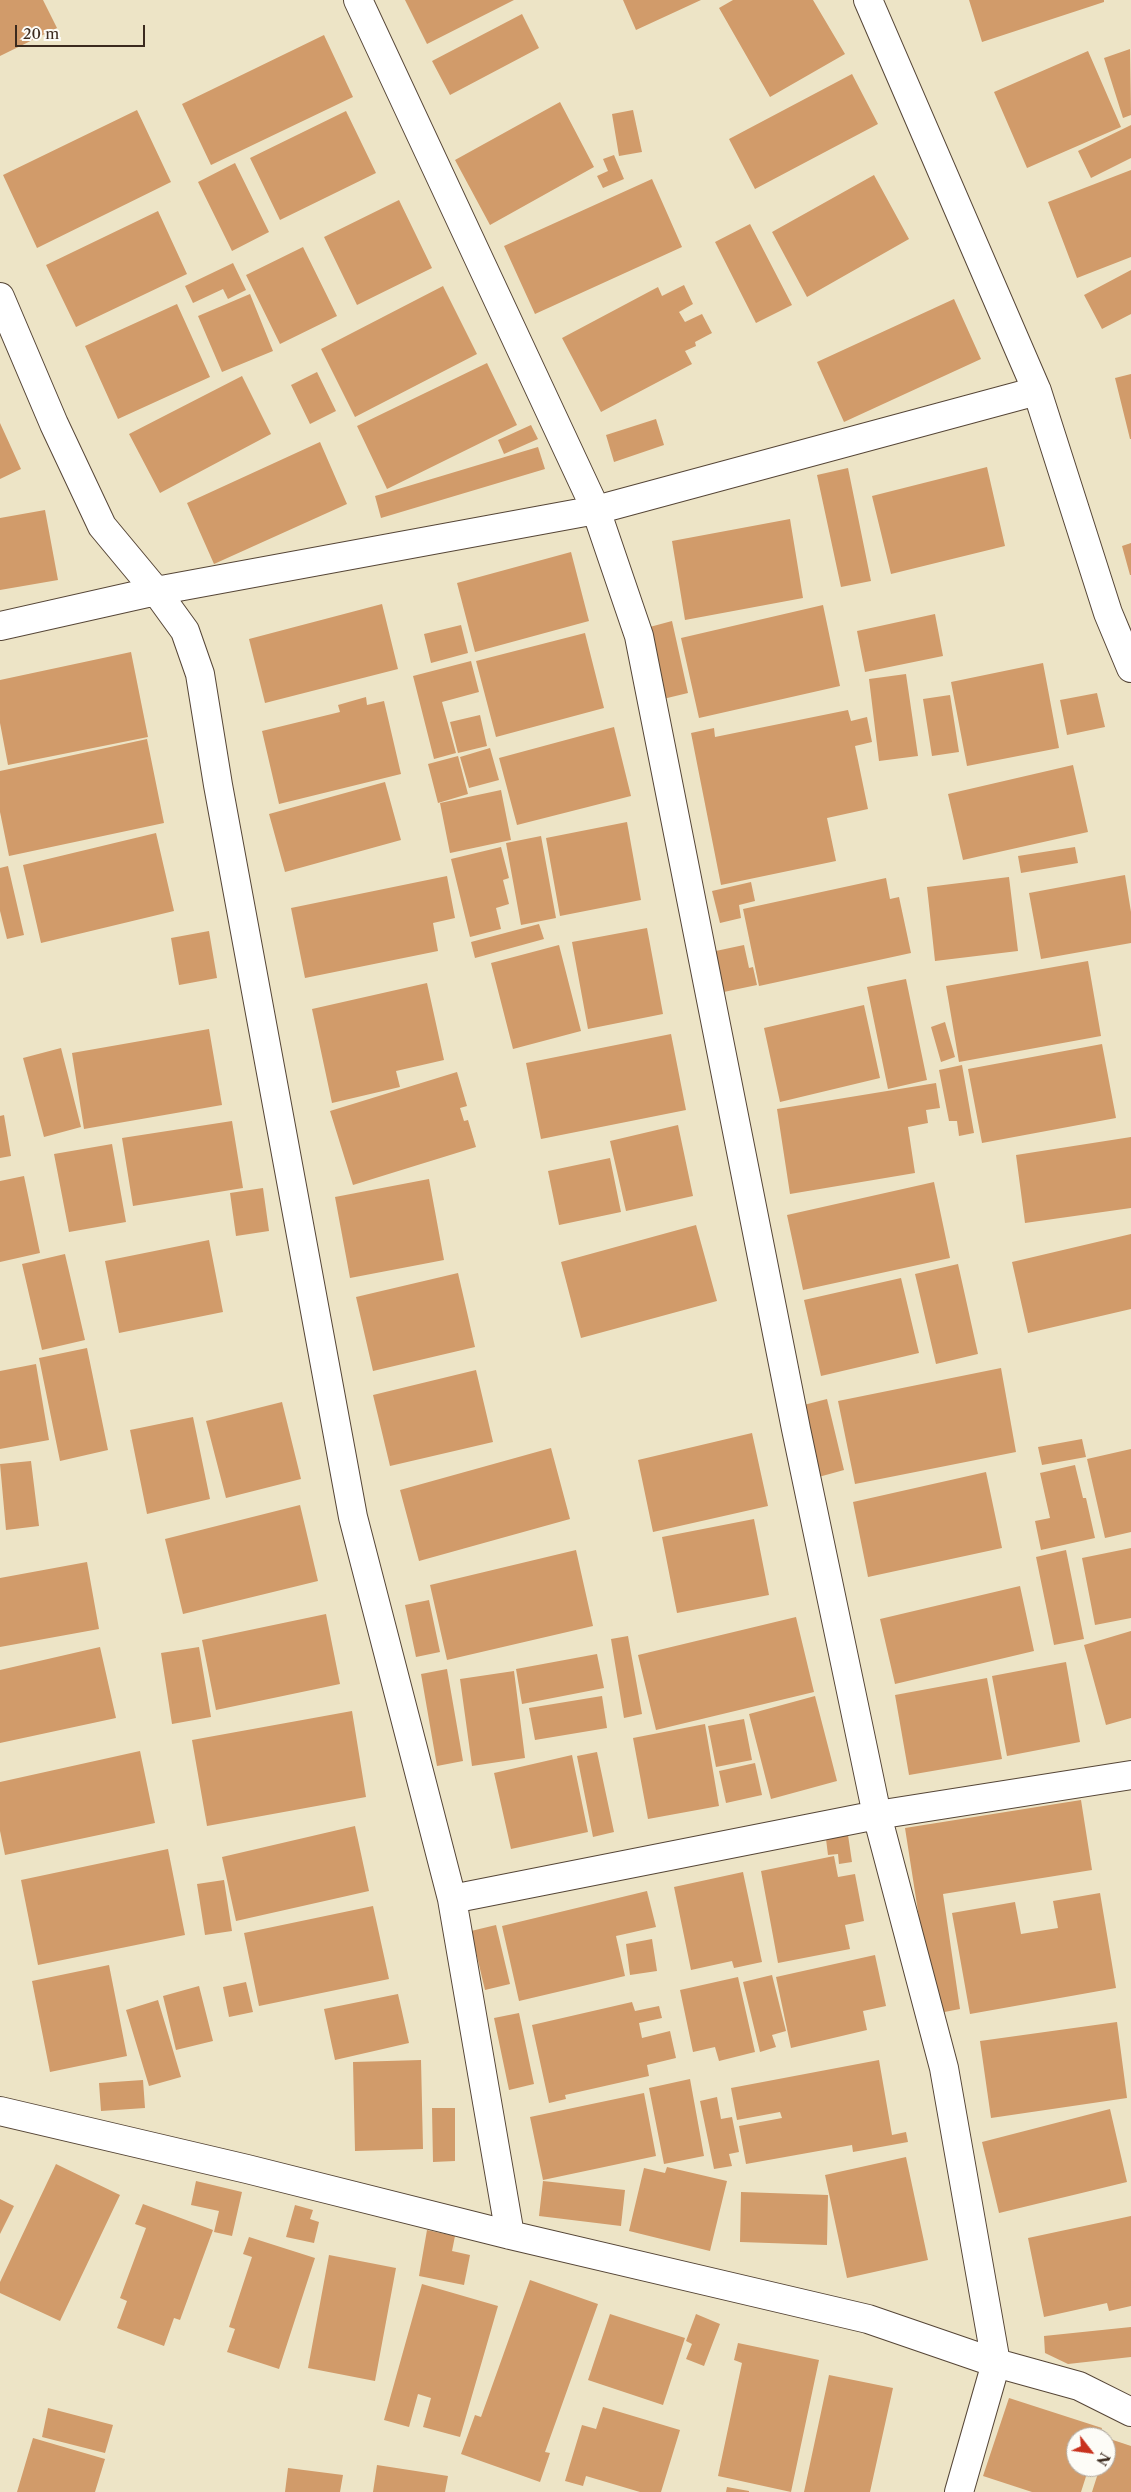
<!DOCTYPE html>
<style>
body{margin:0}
#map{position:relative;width:1131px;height:2492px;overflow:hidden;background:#ede4c6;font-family:"Libre Caslon Text",serif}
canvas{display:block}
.north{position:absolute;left:1066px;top:2427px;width:50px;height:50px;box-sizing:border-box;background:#fdfcf7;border:1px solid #afa8a0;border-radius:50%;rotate:120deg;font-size:14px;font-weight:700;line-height:20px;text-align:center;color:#3b2a1e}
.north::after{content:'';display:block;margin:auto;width:18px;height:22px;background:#c8321e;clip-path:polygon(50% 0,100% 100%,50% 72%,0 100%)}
.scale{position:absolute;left:15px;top:25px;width:130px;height:22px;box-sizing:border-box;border:2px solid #3b2a1e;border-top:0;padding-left:6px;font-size:15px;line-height:18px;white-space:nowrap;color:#3b2a1e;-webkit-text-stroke:4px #fdfcf7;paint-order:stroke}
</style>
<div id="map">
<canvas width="1131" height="2492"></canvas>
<div class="north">N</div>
<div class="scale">20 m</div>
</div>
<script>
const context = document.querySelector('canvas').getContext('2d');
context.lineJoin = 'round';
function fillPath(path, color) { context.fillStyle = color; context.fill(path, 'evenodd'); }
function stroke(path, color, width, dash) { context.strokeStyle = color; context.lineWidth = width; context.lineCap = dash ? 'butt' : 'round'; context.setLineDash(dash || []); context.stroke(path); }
fillPath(new Path2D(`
 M0 0H43L57 28 0 56Z
 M405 0H514L427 44Z
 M623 0H701L636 30Z
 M733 0H813L845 54 770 97 719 8Z
 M969 0H1104V2L982 42Z
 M522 14 539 48 450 95 432 61Z
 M324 35 353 97 211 165 182 104Z
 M1130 49 1131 115 1123 118 1104 58Z
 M1088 51 1121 127 1027 168 994 92Z
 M852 74 878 124 755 189 729 139Z
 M560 102 594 167 490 225 455 160Z
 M137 110 171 182 37 248 3 175Z
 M633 110 642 152 619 156 612 114Z
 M346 111 376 173 280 220 250 158Z
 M1131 125V158L1091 178 1078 151Z
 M614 155 624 179 603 188 597 176 608 171 603 159Z
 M235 163 269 232 232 251 198 182Z
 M1131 170V257L1077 278 1048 202Z
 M874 175 909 239 807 297 772 232Z
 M652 179 682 247 535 314 504 246Z
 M399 200 432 268 357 305 324 237Z
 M158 211 187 274 76 327 46 265Z
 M750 224 792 305 756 323 715 242Z
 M303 247 337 316 280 344 246 275Z
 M233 263 246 290 228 299 223 289 193 303 185 286Z
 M1131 270V314L1102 329 1084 295Z
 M684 285 693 304 679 312 685 322 702 314 712 333 695 342 696 346 685 351 692 364 601 412 562 338 658 287 662 296Z
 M443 286 477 354 355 417 321 349Z
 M250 294 273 351 222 372 198 316Z
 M954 299 981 359 844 422 817 362Z
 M177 304 210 377 118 419 85 346Z
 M487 363 517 425 387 489 357 426Z
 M317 372 336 411 310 424 291 385Z
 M1131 374V439H1130L1115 378Z
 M242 376 271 434 160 493 129 434Z
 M656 419 664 445 614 462 606 435Z
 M0 423 21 469 0 479Z
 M531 425 538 439 504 454 498 440Z
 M320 442 347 504 214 564 187 503Z
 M538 447 545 469 381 518 375 496Z
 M987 467 1005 546 891 574 872 496Z
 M848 468 871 581 841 587 817 475Z
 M45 510 58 580 0 590V518Z
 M790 519 803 598 685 620 672 541Z
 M1131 543V575H1130L1122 546Z
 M571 552 589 621 475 652 457 583Z
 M382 604 398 669 265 703 249 639Z
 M823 605 840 686 699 718 681 638Z
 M935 614 943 656 865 672 857 631Z
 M672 621 688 693 663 699 646 628Z
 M461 625 468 653 431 663 424 634Z
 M585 633 604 708 496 737 476 661Z
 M131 652 148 737 8 765 0 723V680Z
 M471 661 479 692 442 702 456 753 434 759 413 676Z
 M1043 663 1059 748 967 766 951 682Z
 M906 674 918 756 879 761 869 679Z
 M1097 693 1105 727 1067 735 1060 700Z
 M950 695 959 752 932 756 923 699Z
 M366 697 367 705 384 701 401 774 279 804 262 731 340 712 338 705Z
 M848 710 851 721 867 717 872 742 855 746 868 809 827 818 836 861 721 885 691 733 714 728 715 737Z
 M480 715 487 746 458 753 450 722Z
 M614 727 631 796 517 825 499 758Z
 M147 739 164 823 9 856 0 812V771Z
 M490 748 499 780 469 788 460 757Z
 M458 756 468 794 438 803 428 764Z
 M1073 765 1088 832 963 860 948 794Z
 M385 782 401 840 285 872 269 814Z
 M501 790 511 840 450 853 440 803Z
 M627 822 641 900 560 916 546 838Z
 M156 833 174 911 41 943 23 865Z
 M541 836 556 918 521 925 506 843Z
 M501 847 509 878 503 880 509 904 496 908 501 929 470 937 451 859Z
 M1075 847 1078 863 1021 873 1018 856Z
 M8 866 24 935 7 939 0 911V868Z
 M1125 875 1131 912V943L1041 959 1029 893Z
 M447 876 455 918 433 923 438 951 305 978 291 908Z
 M1009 877 1018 951 935 961 927 887Z
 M886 878 890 899 899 897 911 953 759 986 743 909Z
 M751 882 755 901 739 905 741 918 720 923 712 891Z
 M539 924 544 939 475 958 471 942Z
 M647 928 663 1014 588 1029 572 942Z
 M209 931 217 978 179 985 171 938Z
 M559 945 581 1031 513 1049 491 963Z
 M744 945 749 968 753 967 757 985 719 993 711 952Z
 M1088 961 1101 1036 959 1062 946 986Z
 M906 979 927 1080 888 1089 867 987Z
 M427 983 444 1060 396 1071 400 1087 332 1103 312 1009Z
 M864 1005 880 1078 780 1102 764 1028Z
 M945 1022 955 1057 941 1062 931 1027Z
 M209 1029 222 1105 84 1129 72 1053Z
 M671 1034 686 1110 541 1139 526 1063Z
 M1102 1044 1116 1118 982 1143 968 1069Z
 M61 1048 81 1127 44 1137 23 1058Z
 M962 1065 974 1133 959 1136 957 1121H949L939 1070Z
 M457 1072 467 1106 460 1108 464 1121 468 1120 476 1147 353 1185 330 1111Z
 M936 1083 940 1108 926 1110 928 1123 908 1127 915 1173 790 1194 777 1109Z
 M4 1115 11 1156 0 1158V1116Z
 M232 1121 243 1188 133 1206 122 1138Z
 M678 1125 693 1196 626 1211 610 1141Z
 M1131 1137V1208L1025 1223 1016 1155Z
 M112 1144 126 1222 69 1232 54 1154Z
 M610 1158 621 1212 559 1225 548 1171Z
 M24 1176 40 1253 0 1262V1181Z
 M429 1179 444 1260 350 1278 335 1197Z
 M934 1182 950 1258 803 1290 787 1215Z
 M263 1188 269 1231 236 1236 230 1193Z
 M696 1225 717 1301 581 1338 561 1262Z
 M1131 1234V1309L1028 1333 1012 1262Z
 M209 1240 223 1312 119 1333 105 1261Z
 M65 1254 85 1340 42 1350 22 1264Z
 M958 1264 978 1354 936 1364 915 1274Z
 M458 1273 475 1347 373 1371 356 1297Z
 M901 1278 919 1353 821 1376 804 1300Z
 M87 1348 108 1450 60 1461 39 1358Z
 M36 1364 49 1440 0 1449V1371Z
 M1001 1368 1016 1452 855 1484 838 1401Z
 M476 1370 493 1442 390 1466 373 1395Z
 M827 1399 844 1470 815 1478 796 1407Z
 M282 1402 301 1479 226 1498 206 1421Z
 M193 1417 210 1499 147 1514 130 1430Z
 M752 1433 768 1506 653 1532 638 1460Z
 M1082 1439 1086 1457 1042 1465 1038 1447Z
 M551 1448 570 1519 419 1561 400 1490Z
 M1131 1449V1532L1105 1538 1087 1459Z
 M31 1461 39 1526 6 1530 0 1464Z
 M1075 1465 1083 1498H1086L1095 1538 1041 1550 1035 1521 1050 1518 1040 1473Z
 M986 1472 1002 1548 868 1577 853 1502Z
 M300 1505 318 1581 183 1614 165 1539Z
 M754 1519 769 1595 677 1613 662 1537Z
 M1131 1548V1618L1095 1625 1082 1558Z
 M576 1550 593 1626 447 1660 430 1585Z
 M1066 1550 1084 1639 1054 1645 1036 1557Z
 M87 1562 99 1629 0 1647V1578Z
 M1020 1586 1034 1651 895 1684 880 1619Z
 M429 1600 440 1652 416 1657 405 1605Z
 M326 1614 340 1684 216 1710 202 1640Z
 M796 1617 814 1692 656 1730 638 1655Z
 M1131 1631V1718L1106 1725 1084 1645Z
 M628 1636 642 1714 624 1718 611 1639Z
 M100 1647 116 1718 0 1743V1670Z
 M199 1647 211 1717 172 1724 161 1653Z
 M597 1654 604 1688 522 1704 516 1669Z
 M1066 1662 1080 1742 1007 1756 992 1676Z
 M447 1669 463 1761 437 1766 421 1674Z
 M514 1671 525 1758 472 1766 460 1679Z
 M987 1678 1002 1759 909 1775 895 1695Z
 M602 1696 607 1728 535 1740 529 1708Z
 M815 1696 837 1781 771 1799 749 1714Z
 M352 1711 366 1797 207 1826 192 1740Z
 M744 1719 752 1760 716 1767 708 1726Z
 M705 1724 719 1806 648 1819 633 1738Z
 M140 1751 155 1823 5 1855 0 1831V1782Z
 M597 1752 614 1832 593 1837 577 1756Z
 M572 1755 588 1832 511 1849 494 1773Z
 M755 1763 762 1795 726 1803 719 1771Z
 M1081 1800 1092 1870 943 1894 960 2009 934 2014 905 1828Z
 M355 1826 369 1891 236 1921 222 1857Z
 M848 1835 852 1862 839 1864 838 1854 828 1855 826 1839Z
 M168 1849 185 1935 38 1965 21 1880Z
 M834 1856 838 1877 855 1874 864 1921 845 1925 850 1949 778 1963 761 1871Z
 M743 1872 762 1962 734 1968 732 1961 691 1970 674 1887Z
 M224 1880 232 1931 205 1935 197 1884Z
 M647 1891 656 1927 616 1936 625 1976 519 2001 502 1926Z
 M1100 1893 1116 1988 970 2014 952 1913 1015 1902 1021 1934 1058 1928 1053 1901Z
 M373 1906 389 1979 259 2006 244 1933Z
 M496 1925 510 1984 485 1990 471 1931Z
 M652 1939 657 1971 630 1975 626 1944Z
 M875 1955 886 2006 863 2011 867 2030 791 2048 776 1977Z
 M109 1965 127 2056 50 2072 32 1981Z
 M772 1975 786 2031 772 2035 776 2047 760 2052 743 1982Z
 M738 1977 755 2052 719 2061 715 2047 693 2052 680 1990Z
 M246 1982 253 2012 229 2017 223 1987Z
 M199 1986 213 2041 176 2050 163 1996Z
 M398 1994 409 2043 335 2060 324 2009Z
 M158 2000 181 2077 149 2086 126 2010Z
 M632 2002 635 2011 659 2006 662 2018 639 2023 642 2038 670 2031 676 2058 647 2065 649 2076 565 2095 566 2099 549 2103 532 2025Z
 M519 2013 534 2084 509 2090 494 2018Z
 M1117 2022 1127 2098 991 2118 980 2041Z
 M421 2060 423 2149 355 2151 353 2062Z
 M879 2060 892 2135 906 2132 908 2142 853 2152 852 2145 746 2164 739 2126 782 2118 780 2112 737 2120 731 2088Z
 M690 2079 704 2156 664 2164 649 2088Z
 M143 2080 145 2108 101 2111 99 2083Z
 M644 2093 656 2156 543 2180 530 2117Z
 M717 2097 721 2119 732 2117 739 2152 729 2154 732 2166 714 2169 700 2101Z
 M432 2108H455V2161L433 2162Z
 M1110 2109 1127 2182 999 2213 982 2142Z
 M906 2157 928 2260 847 2278 825 2175Z
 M56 2164 120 2195 60 2321 0 2293V2282Z
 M667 2167 727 2181 710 2251 629 2231 644 2168 665 2173Z
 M196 2181 242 2192 232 2236 214 2232 219 2211 191 2205Z
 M543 2181 625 2190 621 2226 539 2216Z
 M741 2192 828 2195 827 2245 740 2242Z
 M0 2199 14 2206 0 2234Z
 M143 2204 213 2230 180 2320 174 2318 164 2346 117 2328 127 2301 120 2298 146 2228 135 2224Z
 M295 2205 313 2210 310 2219 319 2222 314 2243 286 2237Z
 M1131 2216V2306L1109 2311 1107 2303 1044 2317 1028 2238Z
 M427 2230 455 2236 452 2251 470 2255 464 2285 419 2276Z
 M249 2237 315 2258 279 2369 227 2352 235 2329 229 2327 252 2257 243 2254Z
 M329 2255 396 2268 375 2381 308 2368Z
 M530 2280 598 2304 545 2452 550 2453 540 2482 461 2454 475 2415 481 2417Z
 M422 2284 498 2306 460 2437 423 2427 431 2398 418 2394 409 2427 384 2420Z
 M610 2314 685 2338 663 2405 588 2380Z
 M696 2314 720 2324 704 2366 686 2359 692 2344 686 2341Z
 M1131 2327V2357L1068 2364 1045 2353 1044 2336Z
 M738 2343 819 2360 791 2492 718 2476 742 2363 734 2360Z
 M829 2375 893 2388 870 2492H804Z
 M1009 2398 1102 2428 1099 2437H1076V2467H1089L1081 2492H1032L983 2476Z
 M603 2407 680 2430 661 2492H640L586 2476 583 2486 565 2481 582 2425 596 2429Z
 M48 2408 113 2425 105 2453 42 2437Z
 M33 2438 105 2459 95 2492H17Z
 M1110 2439 1131 2446V2492H1092L1100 2467H1106V2451Z
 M377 2465 448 2476 445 2492H373Z
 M288 2468 343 2475 340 2492H285Z
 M727 2487 749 2491V2492H726Z`), '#d19b6a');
const minor = new Path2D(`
 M358 0 596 510 639 636 796 1429 877 1815 944 2068 996 2363 959 2492
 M868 0 1037 391 1108 613 1131 668
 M0 297 54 424 102 526 156 591 185 631 200 674 218 785 353 1517 452 1899 510 2235
 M0 626 156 591 596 510 1037 391
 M452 1899 877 1815 1131 1775
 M0 2111 247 2169 510 2235 868 2319 996 2363 1079 2386 1131 2412`);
stroke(minor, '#564637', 30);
stroke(minor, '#fff', 28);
</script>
